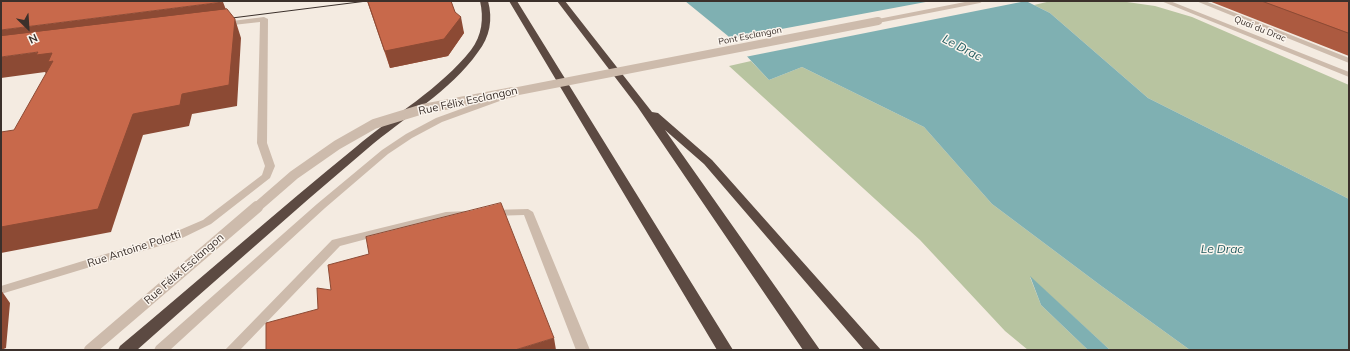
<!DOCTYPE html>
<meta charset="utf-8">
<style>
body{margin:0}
#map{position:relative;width:1350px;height:351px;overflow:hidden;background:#f4ebe1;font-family:Mulish,sans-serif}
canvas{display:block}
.frame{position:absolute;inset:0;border:2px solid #3b302b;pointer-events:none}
.north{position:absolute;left:8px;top:8px;width:40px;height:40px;-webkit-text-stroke:3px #fbf5ee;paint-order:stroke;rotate:155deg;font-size:11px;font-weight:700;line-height:16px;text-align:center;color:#3b302b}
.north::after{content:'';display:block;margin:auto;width:14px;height:18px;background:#3b302b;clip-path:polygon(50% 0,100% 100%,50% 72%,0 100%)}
</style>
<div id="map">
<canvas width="1350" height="351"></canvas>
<div class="frame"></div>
<div class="north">N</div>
</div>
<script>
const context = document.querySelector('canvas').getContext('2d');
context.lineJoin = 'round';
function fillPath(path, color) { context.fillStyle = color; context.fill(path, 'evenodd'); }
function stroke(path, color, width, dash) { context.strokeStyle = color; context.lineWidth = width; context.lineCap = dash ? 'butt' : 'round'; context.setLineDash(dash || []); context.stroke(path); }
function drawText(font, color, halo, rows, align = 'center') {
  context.font = font + ' Mulish,sans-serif'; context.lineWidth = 3; context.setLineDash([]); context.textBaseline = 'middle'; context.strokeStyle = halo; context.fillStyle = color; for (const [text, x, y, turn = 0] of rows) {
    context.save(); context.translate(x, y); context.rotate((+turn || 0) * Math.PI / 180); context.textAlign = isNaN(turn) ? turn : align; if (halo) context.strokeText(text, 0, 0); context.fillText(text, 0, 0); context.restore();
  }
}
fillPath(new Path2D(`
 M1051 1H1120L1155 6 1192 17 1349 85V199L1148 98 1050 13 1034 5Z
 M751 61 769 80 802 67 924 127 992 204 1100 285 1190 350H1110L1030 277 1041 305 1088 350H1028L1005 331 920 240 729 66Z`), '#b8c4a0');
fillPath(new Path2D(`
 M685 1H1026L1050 13 1148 98 1349 199V350H1190L1100 285 992 204 924 127 802 67 769 80 728 36Z
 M1030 276 1110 350H1088L1041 305Z`), '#7fb0b2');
fillPath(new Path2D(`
 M931 1H1026L745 57 728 39Z`), '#f4ebe1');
fillPath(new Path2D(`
 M970 1H983L980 3 878 23 874 21 878 19Z
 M1161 1H1170L1349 72V77Z
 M1196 1H1205L1349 58V63Z
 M264 17 268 19 267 143 275 166 270 178 211 224 176 241 1 294V286L168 235 203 220 262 175 265 166 257 143 260 22 224 26 220 24 224 22Z
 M505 93 509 96 508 98 442 122 412 138 388 154 325 208 170 350H154L156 346 317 204 382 150 406 134 436 118Z
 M528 209 533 212 590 350H576L524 215 491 216 486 213 491 210Z
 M467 211 472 214 471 216 446 218 340 246 240 350H225L332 240 446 212Z`), '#cdbbac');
fillPath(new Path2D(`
 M480 1H488C493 19 490 37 478 52 451 91 403 118 367 149 289 215 213 283 137 350H118L120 346C199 280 276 212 356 147 394 115 440 89 471 50 482 36 484 18 480 1Z
 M509 1H517L733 350H717Z
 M557 1H565L652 112 658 113 712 160 881 350H864L704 164 665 130 820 350H803L637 106Z`), '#5c4a42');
stroke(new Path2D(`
 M224 19 367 1`), '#3b302b', 1);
stroke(new Path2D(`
 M508 93 878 21`), '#cdbbac', 8);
stroke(new Path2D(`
 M256 208 294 175 337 145 374 124 423 109 513 92`), '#cdbbac', 10);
stroke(new Path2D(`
 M90 350 257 207`), '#cdbbac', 12);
fillPath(new Path2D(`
 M367 1H451L455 12 464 33 448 56 390 68Z
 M1209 1H1349V56Z`), '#ac5a40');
fillPath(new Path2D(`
 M223 2 230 20 1 50V30Z
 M461 17 464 33 448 56 390 68 385 51Z
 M235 19 241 38 237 106 192 114 189 126 143 135 111 232 1 253V227L133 114 182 94Z
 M38 52 52 53 63 81 47 75 45 72 1 78V57Z
 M1 290 10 303 6 348 1 350Z
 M554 338 556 350H515Z`), '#8c4a34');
const building = new Path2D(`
 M1 1H222L223 2 1 30Z
 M368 1H451L455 12 461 17 444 39 385 51Z
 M1262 1H1349V33Z
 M227 9 235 19 229 85 182 94 180 105 133 114 98 209 1 227V132L14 130 53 61 48 62 52 53 36 55 38 52 1 57V36Z
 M501 203 554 338 515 350H266V323L318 309 317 288 331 290 328 265 369 254 366 237Z`);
fillPath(building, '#c8694b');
stroke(building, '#8c4a34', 1);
drawText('9px', '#3b302b', '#fbf5ee', [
 ["Quai du Drac",1260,29,22],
 ["Pont Esclangon",750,36,-11]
]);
drawText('11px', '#3b302b', '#fbf5ee', [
 ["Rue Félix Esclangon",468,101,-12],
 ["Rue Antoine Polotti",134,249,-18],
 ["Rue Félix Esclangon",184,269,-41]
]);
drawText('italic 12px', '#1f5a5e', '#fbf5ee', [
 ["Le Drac",962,48,27],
 ["Le Drac",1222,249]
]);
</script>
